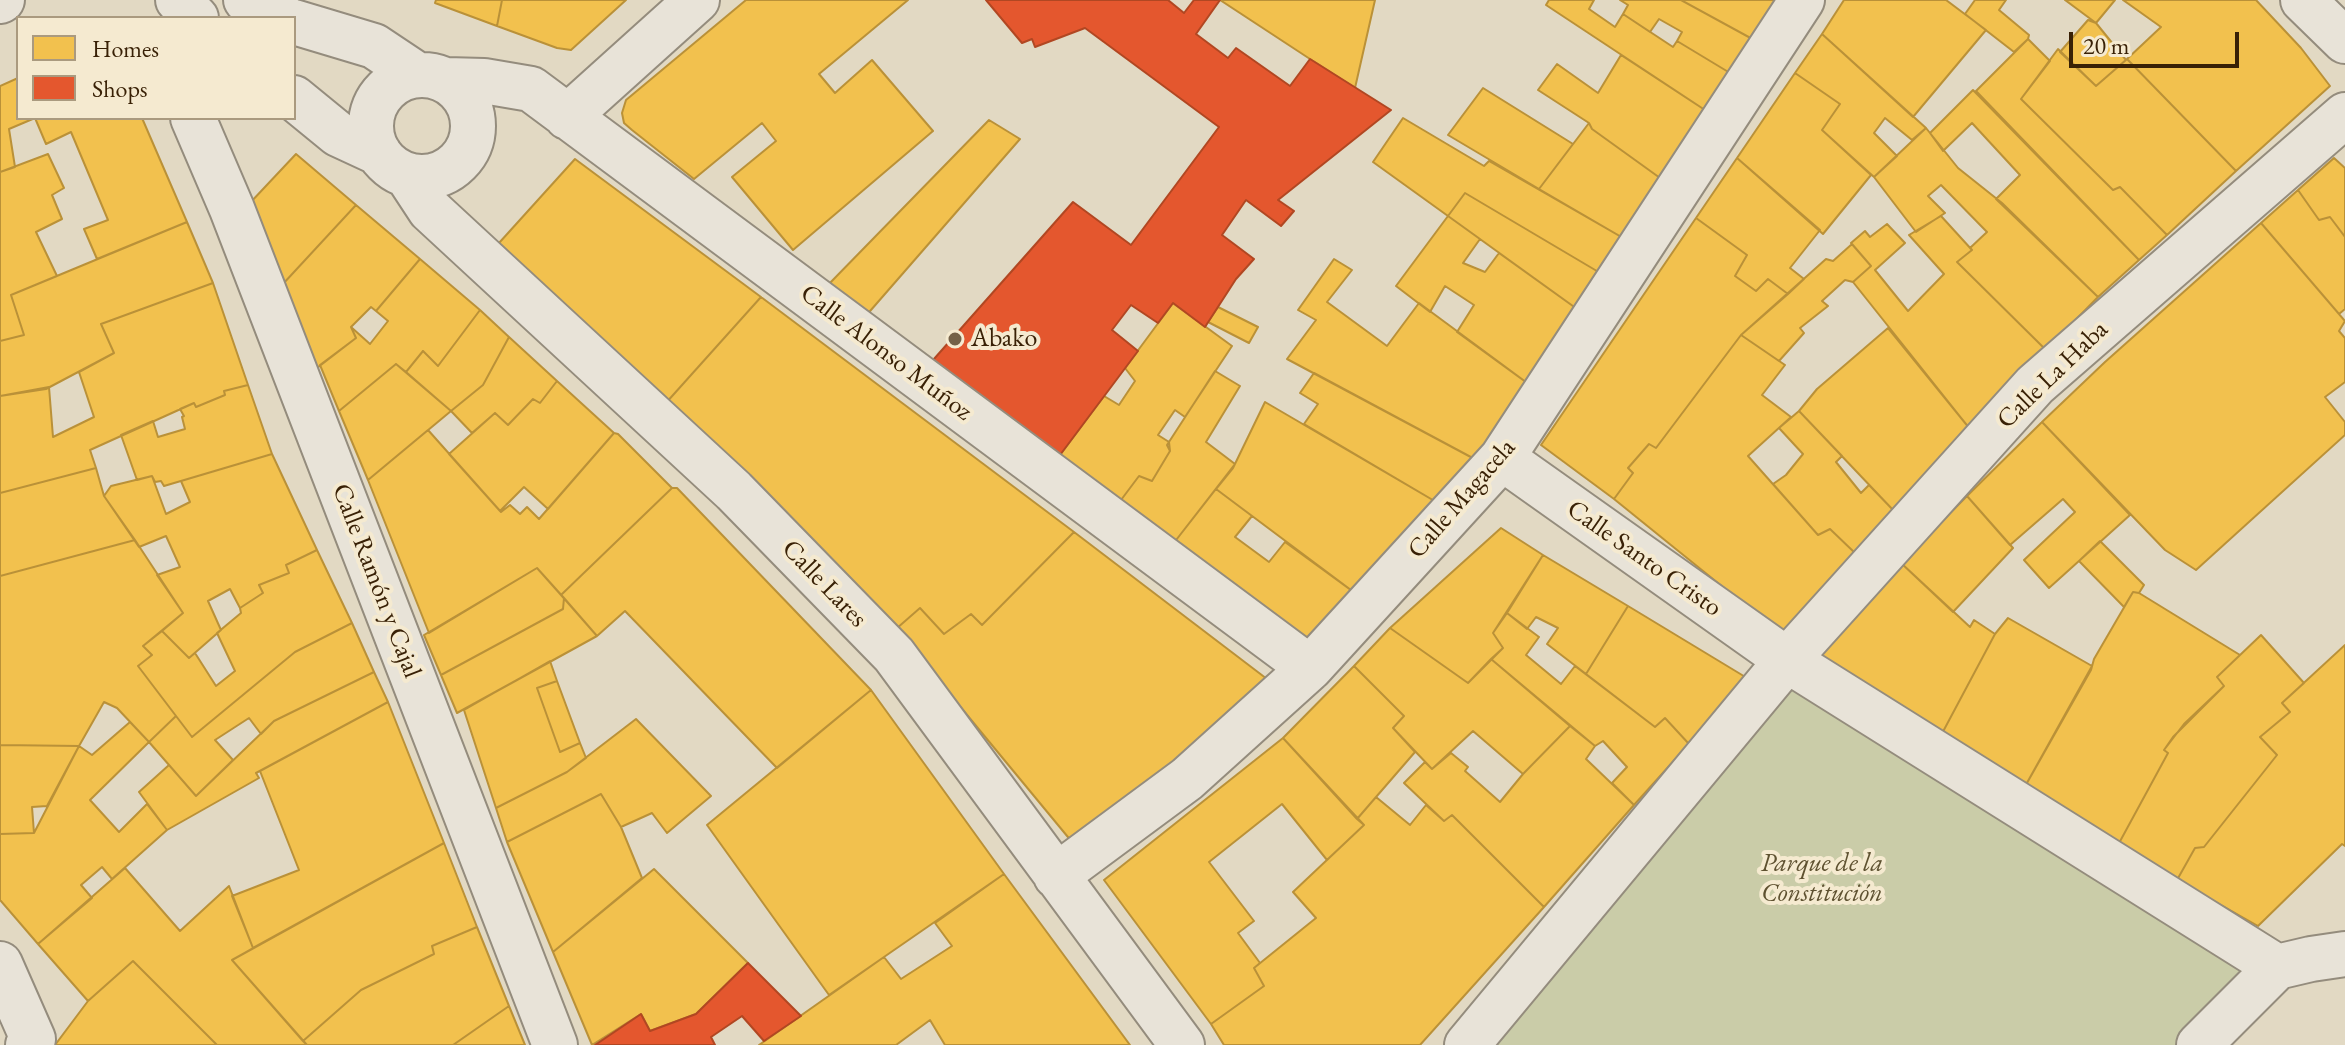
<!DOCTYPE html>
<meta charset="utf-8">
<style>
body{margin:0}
#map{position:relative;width:2345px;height:1045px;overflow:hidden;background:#e2d9c3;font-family:"EB Garamond",serif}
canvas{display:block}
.legend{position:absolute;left:16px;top:16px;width:280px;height:104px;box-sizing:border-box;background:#f5ead0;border:2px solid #aa9a7f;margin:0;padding:10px 14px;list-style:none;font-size:24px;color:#392106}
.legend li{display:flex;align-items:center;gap:16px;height:40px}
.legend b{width:40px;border:2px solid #aa9a7f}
.scale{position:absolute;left:2069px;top:32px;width:170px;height:36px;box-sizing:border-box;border:4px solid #392106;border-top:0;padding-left:10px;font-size:24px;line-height:28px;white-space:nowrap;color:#392106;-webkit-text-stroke:6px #f5ead0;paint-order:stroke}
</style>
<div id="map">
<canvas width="2345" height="1045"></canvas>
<ul class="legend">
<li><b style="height:22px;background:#f2c14e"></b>Homes</li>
<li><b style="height:22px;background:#e4572e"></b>Shops</li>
</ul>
<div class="scale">20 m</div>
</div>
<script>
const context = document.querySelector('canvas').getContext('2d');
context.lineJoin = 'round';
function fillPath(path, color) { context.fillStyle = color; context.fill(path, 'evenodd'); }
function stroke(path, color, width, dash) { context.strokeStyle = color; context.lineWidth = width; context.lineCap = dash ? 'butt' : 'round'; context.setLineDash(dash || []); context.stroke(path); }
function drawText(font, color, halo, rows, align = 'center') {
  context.font = font + ' "EB Garamond",serif'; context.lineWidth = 8; context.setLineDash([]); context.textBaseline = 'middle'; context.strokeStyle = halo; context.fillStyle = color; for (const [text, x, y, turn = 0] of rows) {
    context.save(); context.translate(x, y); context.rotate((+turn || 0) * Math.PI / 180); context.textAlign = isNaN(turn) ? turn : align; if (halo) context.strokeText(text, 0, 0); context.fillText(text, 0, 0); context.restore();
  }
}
fillPath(new Path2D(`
 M1787 660 2277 967 2199 1045H1467Z`), '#cacca8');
const homes = new Path2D(`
 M436 0H502L497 26 435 3Z
 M502 0H626L571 50 557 48 497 26Z
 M746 0H908L819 74 835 93 872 60 933 131 793 250 732 177 776 141 762 123 694 179 632 130 624 123 622 113 626 100Z
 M1220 0H1375L1355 88 1310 59Z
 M1549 0H1594L1589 9 1615 27 1623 14 1673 47 1677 41 1735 76 1711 114 1546 5Z
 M1620 0H1681L1756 41 1735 76 1677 41 1682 32 1659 19 1650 32 1623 14 1628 5Z
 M1681 0H1783L1756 41Z
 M1844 0H1946L1986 30 1913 117 1822 34Z
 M1975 0H2006L1999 10 2029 35 2028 39 2014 52 1965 14Z
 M2065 0H2115L2096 23Z
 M2123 0H2256L2301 48 2330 86 2236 171 2127 59 2161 27Z
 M2088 20 2096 23 2126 60 2096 86 2060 52Z
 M1822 34 1926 128 1912 140 1885 118 1874 133 1897 156 1874 177 1822 130 1840 104 1795 73Z
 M2028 39 2050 61 2021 99 2113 190 2120 187 2167 235 2139 260 1976 91Z
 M2058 49 2096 86 2127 59 2236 171 2167 235 2120 187 2113 190 2021 99Z
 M1621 55 1711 114 1667 183 1592 129 1589 123 1538 90 1557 64 1598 93Z
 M1795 73 1840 104 1822 130 1871 175 1823 234 1737 158Z
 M18 78V118H35L9 129 15 167 0 172V86Z
 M1483 88 1573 144 1539 189 1448 135Z
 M1973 90 2139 260 2098 297 1996 199 2020 175 1972 123 1943 151 1930 133Z
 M35 118H142L187 222 97 259 84 229 108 220 71 132 46 144Z
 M1403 118 1484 166 1489 161 1630 242 1607 277 1465 193 1448 216 1373 162Z
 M989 120 1020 139 864 318 827 286Z
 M1589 123 1592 129 1667 183 1630 242 1539 189Z
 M1926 128 1958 168 2002 203 2098 297 2046 350 1957 262 1972 250 1970 248 1987 232 1941 185 1928 196 1945 213 1916 232 1874 177Z
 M48 154 64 188 52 195 62 219 36 232 57 276 11 295 24 335 0 341V172Z
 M296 154 356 205 282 285 249 204Z
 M1737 158 1820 230 1790 268 1804 279 1788 294 1768 279 1756 291 1735 276 1747 255 1696 218Z
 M2334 158 2345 168V237L2330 217 2319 220 2298 190Z
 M575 159 761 297 665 404 499 243Z
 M2298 190 2319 220 2330 217 2345 237V309L2339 314 2261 223Z
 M1465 193 1607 277 1584 314 1448 216Z
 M356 205 420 259 376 311 371 307 351 327 356 338 317 368 282 285Z
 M1448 216 1480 239 1463 263 1485 272 1499 253 1584 314 1534 388 1457 332 1474 305 1445 286 1430 312 1396 286Z
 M1941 216 1972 250 1957 262 2046 350 1970 429 1853 282 1871 266 1851 243 1865 231 1870 237 1887 224 1905 243 1875 270 1908 311 1944 274 1909 235Z
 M1696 218 1747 255 1735 276 1756 291 1768 279 1788 294 1741 335 1656 448 1649 444 1628 468 1633 473 1614 499 1541 445Z
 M187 222 213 283 101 324 114 353 46 389 0 396V341L24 335 11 295Z
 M2261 223 2345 321 2339 331 2345 338V382L2325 397 2345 422V435L2196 570 2165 550 2042 422 2105 362Z
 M1852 244 1871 266 1853 282 1845 280 1822 301 1828 306 1800 328 1804 333 1779 361 1741 335 1826 259 1833 261Z
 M420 259 480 310 438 366 423 351 406 372 396 364 339 411 320 365 356 338 351 327 370 344 388 321 376 311Z
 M1334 259 1352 270 1327 302 1387 346 1419 303 1534 388 1482 463 1287 359 1316 320 1298 310Z
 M213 283 248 385 224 391 225 395 196 407 194 403 90 450 96 468 0 493V396L49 387 53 437 94 417 79 372 114 353 101 324Z
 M761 297 1074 532 982 625 971 614 944 634 920 608 896 629 665 404Z
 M1173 303 1232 346 1185 417 1175 410 1158 435 1169 442 1170 451 1152 481 1139 476 1121 500 1060 455 1104 396 1119 405 1135 381 1125 368Z
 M1218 307 1258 327 1249 343 1208 322Z
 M480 310 509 337 483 385 451 411 406 372 423 351 438 366Z
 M1888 328 1970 429 1894 511 1799 411 1817 389Z
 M1741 335 1785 365 1762 395 1791 417 1748 456 1818 535 1830 529 1855 553 1781 634 1614 499 1633 473 1628 468 1649 444 1656 448Z
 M509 337 557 381 540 403 533 399 508 425 495 413 472 433 451 411 483 385Z
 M396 364 451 411 368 480 339 411Z
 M1215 371 1240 386 1206 442 1235 464 1173 544 1121 500 1139 476 1152 481 1170 451 1167 445Z
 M1314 373 1482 463 1443 506 1304 424 1318 404 1300 393Z
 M557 381 614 433 548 509 524 487 500 511 449 454 495 413 508 425 533 399 540 403Z
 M248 385 272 454 164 486 161 481 155 482 152 476 137 480 121 435 153 421 158 437 185 429 182 417 184 416 180 409 194 403 196 407 225 395 224 391Z
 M1265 402 1443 506 1359 596 1216 489 1233 468Z
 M1799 411 1842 456 1836 462 1861 493 1869 485 1894 511 1855 553 1830 529 1818 535 1773 484 1786 475 1803 454 1779 428Z
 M2042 422 2130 515 2049 588 2024 560 2075 512 2063 499 2010 545 1967 496Z
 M428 430 501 512 510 505 520 514 527 507 539 519 614 433 618 434 672 488 561 595 537 568 429 633 368 480Z
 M272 454 317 550 286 565 289 573 259 585 263 593 240 608 230 589 208 601 221 630 189 658 162 631 183 613 157 575 180 567 166 536 139 547 104 496 111 486 152 476 166 514 190 502 181 481Z
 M96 468 104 496 135 540 0 576V493Z
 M672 488H677L871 690 777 768 625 611 597 636 561 595Z
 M1216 489 1252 516 1235 537 1269 562 1285 542 1359 596 1311 647 1173 544Z
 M1967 496 2013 548 1953 612 1901 563Z
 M1501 528 1543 555 1493 633 1503 648 1468 683 1390 628Z
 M1074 532 1267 679 1077 848 896 629 920 608 944 634 971 614 982 625Z
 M135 540 183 613 143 646 152 655 138 666 176 716 149 742 117 708 104 702 79 746 0 745V576Z
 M2100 541 2144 585 2139 593 2133 592 2124 607 2079 561Z
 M317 550 352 623 295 652 192 737 138 666 152 655 143 646 162 631 189 658 195 653 216 686 235 671 217 633 241 613 240 608 263 593 259 585 289 573 286 565Z
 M1543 555 1628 606 1586 674 1547 644 1558 628 1536 617 1527 629 1507 613Z
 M1901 563 1970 627 1974 620 1995 634 1938 741 1805 663Z
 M537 568 564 598 563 609 441 675 424 635Z
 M2133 592 2139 593 2240 655 2217 677 2224 686 2184 724 2164 750 2168 753 2118 845 2023 790 2091 670 2094 659Z
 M564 598 597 636 457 713 441 675 563 609Z
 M1628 606 1747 678 1689 744 1665 718 1655 727 1586 674Z
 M1507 613 1539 637 1526 655 1561 684 1575 666 1655 727 1665 718 1689 744 1634 805 1612 783 1627 767 1603 741 1595 746 1491 659 1503 648 1493 633Z
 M2008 618 2092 666 2023 790 1938 741 1995 634Z
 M352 623 374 672 274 721 261 734 249 718 215 740 233 760 196 796 149 742 176 716 192 737 295 652Z
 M1390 628 1468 683 1491 659 1570 726 1523 774 1473 731 1432 769 1393 728 1404 716 1354 666Z
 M2261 635 2304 683 2282 703 2290 712 2260 737 2277 755 2204 847 2195 848 2177 880 2118 845 2168 753 2164 750 2173 737 2224 686 2217 677Z
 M2345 645V846L2342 844 2258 926 2177 880 2195 848 2204 847 2277 755 2260 737 2290 712 2282 703Z
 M550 661 557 681 537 688 560 752 580 743 586 758 567 772 496 808 464 710Z
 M1354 666 1404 716 1393 728 1415 752 1357 819 1283 738Z
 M374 672 388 702 256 773 259 778 167 830 139 792 169 765 196 796 274 721Z
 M557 681 580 743 560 752 537 688Z
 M871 690 1004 874 829 995 707 825Z
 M388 702 444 843 253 948 232 896 299 870 260 771Z
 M636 719 711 796 667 833 652 813 621 827 601 794 507 842 496 808 567 772Z
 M130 722 149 742 90 800 119 832 147 804 167 830 112 879 102 867 81 885 92 898 38 944 0 900V834L34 833 79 746 92 755Z
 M1570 726 1595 746 1586 759 1634 805 1544 907 1452 815 1444 821 1404 783 1425 762 1432 769 1451 753 1468 767 1465 771 1500 802 1523 774Z
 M1283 738 1364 825 1327 860 1282 804 1209 862 1254 921 1238 933 1260 963 1254 968 1264 986 1211 1024 1104 880Z
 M0 745 79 746 47 806 32 807 34 833 0 834Z
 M601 794 621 827 642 878 553 952 507 842Z
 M1376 797 1410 825 1426 805 1444 821 1452 815 1544 907 1420 1045H1224L1211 1024 1264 986 1254 968 1316 918 1293 892 1364 825 1357 819Z
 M444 843 477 927 432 946 434 954 361 990 303 1041 232 960Z
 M125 868 180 931 229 886 253 948 232 960 307 1045H217L133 961 88 1001 38 944Z
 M654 869 748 963 696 1014 650 1031 641 1014 592 1045 553 952Z
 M1004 874 1130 1045H945L930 1020 896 1045H759L884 957 901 979 952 946 935 923Z
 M477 927 509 1006 453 1045H307L303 1041 361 990 434 954 432 946Z
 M133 961 217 1045H55L88 1001Z
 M509 1006 525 1045H453Z`);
fillPath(homes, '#f2c14e');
stroke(homes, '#ba9138', 2);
const shops = new Path2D(`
 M986 0H1168L1184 13 1194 0H1220L1196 34 1228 58 1236 48 1290 86 1310 59 1391 110 1278 200 1294 211 1281 226 1246 200 1222 235 1254 259 1236 279 1205 327 1173 303 1158 323 1131 305 1112 330 1138 351 1060 455 926 368 1073 202 1131 245 1219 127 1085 28 1035 47 1032 39 1022 43Z
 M748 963 801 1016 764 1041 742 1016 711 1037 715 1045H595L641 1014 650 1031 696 1014Z`);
fillPath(shops, '#e4572e');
stroke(shops, '#b14722', 2);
const minor = new Path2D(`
 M178 0 196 18
 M246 0 285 18
 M2303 0 2345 41
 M0 1 2 0
 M294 22 374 46 416 74
 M371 126a51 51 0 1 1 102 0a51 51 0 1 1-102 0Z
 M446 80 484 81 531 89 1310 668
 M294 98 338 134 379 153
 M567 117 697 0
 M193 118 232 209 555 1045
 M407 175 430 210 734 491 894 655 1182 1045
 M1502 458 1787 660 2277 967 2199 1045
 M1056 876 1187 779 1310 668 1502 458 1802 0
 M0 964 33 1039 28 1045
 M2277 967 2311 959 2345 954
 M1467 1045 1787 660 2035 385 2345 115`);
stroke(minor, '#948c7d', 48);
stroke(minor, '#e8e3d8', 44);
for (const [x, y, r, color] of [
 [955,339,8,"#746148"]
]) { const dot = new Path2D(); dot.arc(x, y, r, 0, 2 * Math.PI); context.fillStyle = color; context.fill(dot); stroke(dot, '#f5ead0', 3); }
drawText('26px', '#392106', '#f5ead0', [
 ["Abako",971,339]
], 'left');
drawText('26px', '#392106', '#f5ead0', [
 ["Calle Alonso Muñoz",886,353,37],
 ["Calle La Haba",2053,375,-44],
 ["Calle Magacela",1462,499,-49],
 ["Calle Santo Cristo",1644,559,35],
 ["Calle Ramón y Cajal",376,581,69],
 ["Calle Lares",824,584,46]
]);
drawText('italic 26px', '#5e5130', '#f5ead0', [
 ["Parque de la",1822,864],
 ["Constitución",1822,894]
]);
</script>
